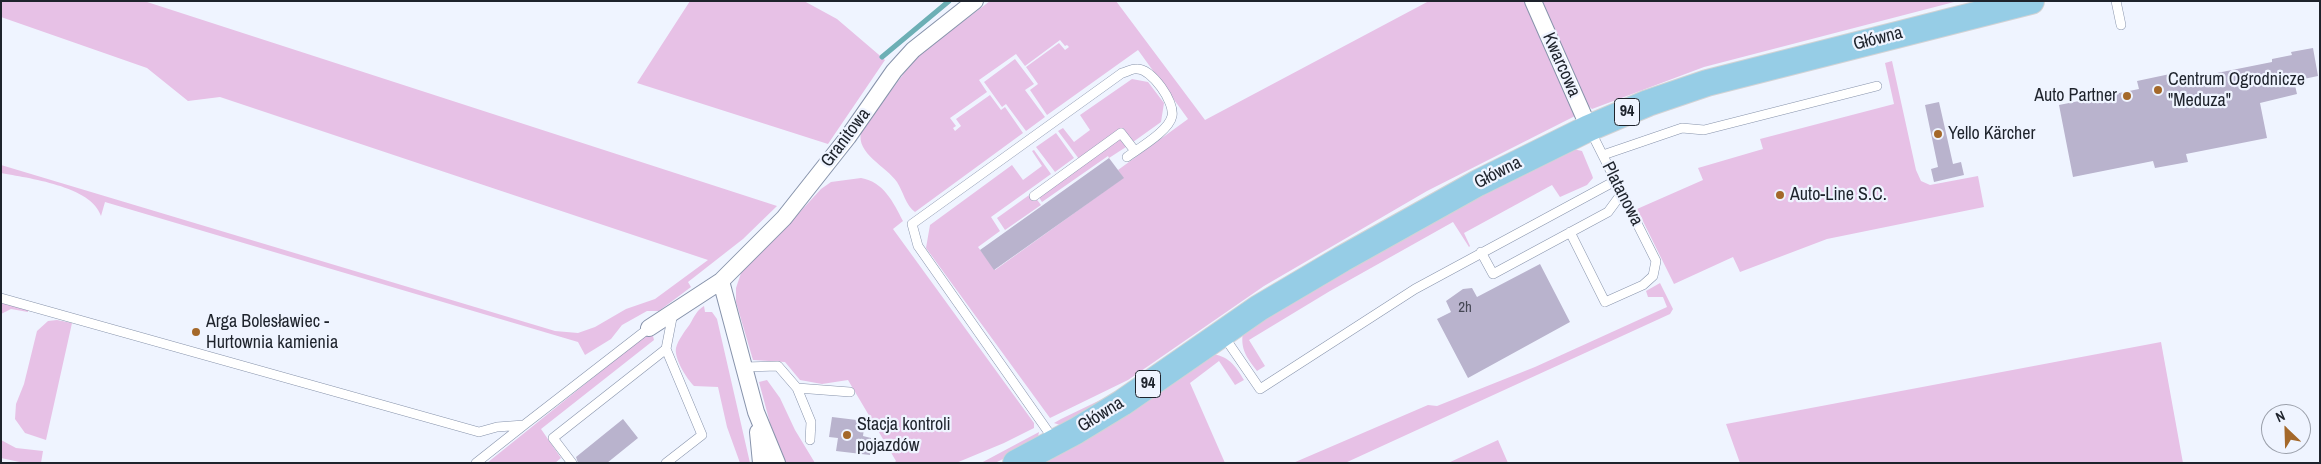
<!DOCTYPE html>
<meta charset="utf-8">
<style>
body{margin:0}
#map{position:relative;width:2321px;height:464px;overflow:hidden;background:#eff4ff;font-family:"Archivo Narrow",sans-serif}
canvas{display:block}
.frame{position:absolute;inset:0;border:2px solid #1e232c;pointer-events:none}
.north{position:absolute;left:2261px;top:404px;width:50px;height:50px;box-sizing:border-box;background:#eff4ff;border:1px solid #9ba0ab;border-radius:50%;rotate:336deg;font-size:14px;font-weight:700;line-height:20px;text-align:center;color:#1e232c}
.north::after{content:'';display:block;margin:auto;width:18px;height:22px;background:#a4682a;clip-path:polygon(50% 0,100% 100%,50% 72%,0 100%)}
</style>
<div id="map">
<canvas width="2321" height="464"></canvas>
<div class="frame"></div>
<div class="north">N</div>
</div>
<script>
const context = document.querySelector('canvas').getContext('2d');
context.lineJoin = 'round';
function fillPath(path, color) { context.fillStyle = color; context.fill(path, 'evenodd'); }
function stroke(path, color, width, dash) { context.strokeStyle = color; context.lineWidth = width; context.lineCap = dash ? 'butt' : 'round'; context.setLineDash(dash || []); context.stroke(path); }
function drawText(font, color, halo, rows, align = 'center') {
  context.font = font + ' "Archivo Narrow",sans-serif'; context.lineWidth = 4.5; context.setLineDash([]); context.textBaseline = 'middle'; context.strokeStyle = halo; context.fillStyle = color; for (const [text, x, y, turn = 0] of rows) {
    context.save(); context.translate(x, y); context.rotate((+turn || 0) * Math.PI / 180); context.textAlign = isNaN(turn) ? turn : align; if (halo) context.strokeText(text, 0, 0); context.fillText(text, 0, 0); context.restore();
  }
}
fillPath(new Path2D(`
 M1 1H144L777 206 743 239 688 282 691 287 659 311H647L622 325 611 339 585 355 578 342 105 202 101 216C92 186 27 178 1 173V165L555 331 578 333 595 327 626 309 655 299 708 260 220 97 188 101 147 68 1 17Z
 M690 1H804L837 19 885 60 828 144 637 83Z
 M990 1H1116L1205 120 1429 1H1527L1577 115 1427 191 1264 286 1128 380 1050 418 926 248 930 225 1012 165 1023 180 1042 166 1032 151 1034 150 1051 174 991 217 1000 231 978 247 995 270 1123 178 1118 170 1188 119 1138 50 1047 115 1030 90 1038 84 1026 67 1059 43 1065 50 1069 47 1067 45 1065 46 1060 40 1025 66 1016 54 979 80 987 92 950 118 956 126 953 128 955 131 961 126 956 119 990 95 1001 110 1005 107 1023 133 915 212C906 206 903 191 897 182 886 166 856 154 861 132L915 58Z
 M1540 1H1958L1704 67 1592 109 1586 104Z
 M1015 59 1034 84 1025 90 1045 117 1026 131 1006 104 1002 107 984 82Z
 M1892 61 1916 170 1921 181 1930 185 1978 176 1984 207 1827 239 1740 272 1733 257 1674 284 1637 209 1703 180 1698 168 1763 149 1760 139 1894 104 1885 63Z
 M1132 79 1148 82 1164 103 1161 122 1133 142 1123 128 1079 159 1058 131 1063 128 1074 142 1090 130 1080 115Z
 M1056 133 1074 158 1055 172 1036 147Z
 M1120 139 1126 147 1109 158 1108 156 1042 202 1038 196Z
 M1573 149 1582 151 1592 175 1593 178 1587 185 1560 197 1552 185 1464 233 1470 246 1469 247 1453 222 1330 291 1249 340 1265 366 1257 371C1247 358 1240 349 1243 332 1349 264 1461 205 1573 149Z
 M861 178C884 182 893 202 903 221L893 229 1034 423V428L1004 443 956 463H894L896 461 848 380 822 384 800 380 785 362 753 360 736 302V288L742 270 777 237 821 189 831 182Z
 M1032 193 1041 205 1005 230 997 218Z
 M1660 283 1673 309 1670 314 1345 463H1293L1428 405 1437 406 1535 367 1667 307 1663 297H1648L1646 291Z
 M1 301 28 309V312L11 309 1 314Z
 M704 306 705 312H712L717 319 750 463H740L727 427 718 387 694 386C687 379 674 359 676 348 678 340 685 331 690 324 694 317 697 310 704 306Z
 M57 320 72 323 46 440 25 433 15 419 16 404 24 384 37 331 48 321Z
 M646 335 653 336 654 340 541 429 561 458 555 463H487Z
 M2161 342 2183 463H1740L1726 424Z
 M1210 354C1228 355 1235 365 1244 380L1235 385 1219 361 1190 383 1225 463H1039Z
 M767 380 780 398 795 430 815 463H785L770 423 759 382Z
 M1125 388 1060 425 1054 423 1061 419Z
 M1039 432 1037 442 995 463H981Z
 M1 440 16 448 43 451 41 463H24L1 458Z
 M1498 440 1508 463H1448Z`), '#e7c1e6');
stroke(new Path2D(`
 M882 57 949 1`), '#6cafb5', 5);
fillPath(new Path2D(`
 M2313 48 2318 76 2294 81 2297 94 2260 103 2267 138 2186 154 2188 162 2155 168 2153 161 2073 177 2059 105 2139 89 2137 81 2170 74 2172 82 2272 62V59L2292 55 2291 52Z
 M1939 102 1953 164 1961 162 1964 175 1934 182 1931 169 1938 167 1925 105Z
 M1109 158 1124 178 994 270 980 250Z
 M1540 264 1570 322 1468 378 1437 319 1451 312 1446 301 1463 289 1472 288 1477 297Z
 M832 417 865 421 863 436 871 438 870 455 836 451 838 438 829 437Z
 M623 419 638 438 607 463H578L576 457Z`), '#b9b3cd');
const lane = new Path2D(`
 M2116 1 2121 25
 M1603 155 1682 128 1704 130 1877 86
 M1034 196 1121 133 1135 151
 M1570 232 1605 302 1643 285 1653 276 1656 261 1590 130
 M1481 252 1493 274 1608 212 1622 193
 M1 298 479 432 497 427 524 425 649 328
 M1223 335 1260 389 1415 289 1615 181
 M745 367 778 366 797 388 850 392
 M797 388 811 422 810 440
 M1054 440 918 246 912 224 1122 73C1127 72 1133 68 1137 69 1152 69 1175 102 1172 116 1169 131 1139 148 1127 157
 M476 463 524 425
 M572 463 553 438 666 349
 M666 463 702 435 666 349 673 313`);
const street = new Path2D(`
 M1533 1 1589 128
 M649 328 721 281
 M758 432 761 463
 M777 463 756 412 721 281 784 218 848 137 894 71 913 50 975 1`);
const primary = new Path2D(`
 M1016 463 1076 431 1122 403 1259 308 1342 259 1478 183 1589 128 1648 103 1707 83 2031 1`);
stroke(lane, '#8793ab', 10);
stroke(street, '#8793ab', 18);
stroke(primary, '#d2d3d5', 28);
stroke(lane, '#fff', 9);
stroke(street, '#fff', 16);
stroke(primary, '#96cde6', 26);
for (const [x, y, r, color] of [
 [2158,90,5,"#a4682a"],
 [2127,96,5,"#a4682a"],
 [1938,134,5,"#a4682a"],
 [1780,195,5,"#a4682a"],
 [196,332,5,"#a4682a"],
 [847,435,5,"#a4682a"]
]) { const dot = new Path2D(); dot.arc(x, y, r, 0, 2 * Math.PI); context.fillStyle = color; context.fill(dot); stroke(dot, '#eff4ff', 2); }
drawText('15px', '#454754', null, [
 ["2h",1465,308]
]);
for (const [x, y, w] of [
 [1627,112,25],
 [1148,384,25]
]) { const box = new Path2D(); box.roundRect(x - w / 2, y - 13.5, w, 27, 4); context.fillStyle = '#eff4ff'; context.fill(box); stroke(box, '#1e232c', 1); }
drawText('bold 16px', '#1e232c', null, [
 ["94",1627,112],
 ["94",1148,384]
]);
drawText('18px', '#1e232c', '#eff4ff', [
 ["Główna",1878,39,-14],
 ["Kwarcowa",1561,65,66],
 ["Granitowa",846,138,-53],
 ["Główna",1498,173,-27],
 ["Platanowa",1622,194,63],
 ["Główna",1101,415,-32]
]);
drawText('18px', '#1e232c', '#eff4ff', [
 ["Centrum Ogrodnicze",2168,80],
 ["\"Meduza\"",2168,101],
 ["Auto Partner",2117,96,"right"],
 ["Yello Kärcher",1948,134],
 ["Auto-Line S.C.",1790,195],
 ["Arga Bolesławiec -",206,322],
 ["Hurtownia kamienia",206,343],
 ["Stacja kontroli",857,425],
 ["pojazdów",857,446]
], 'left');
</script>
